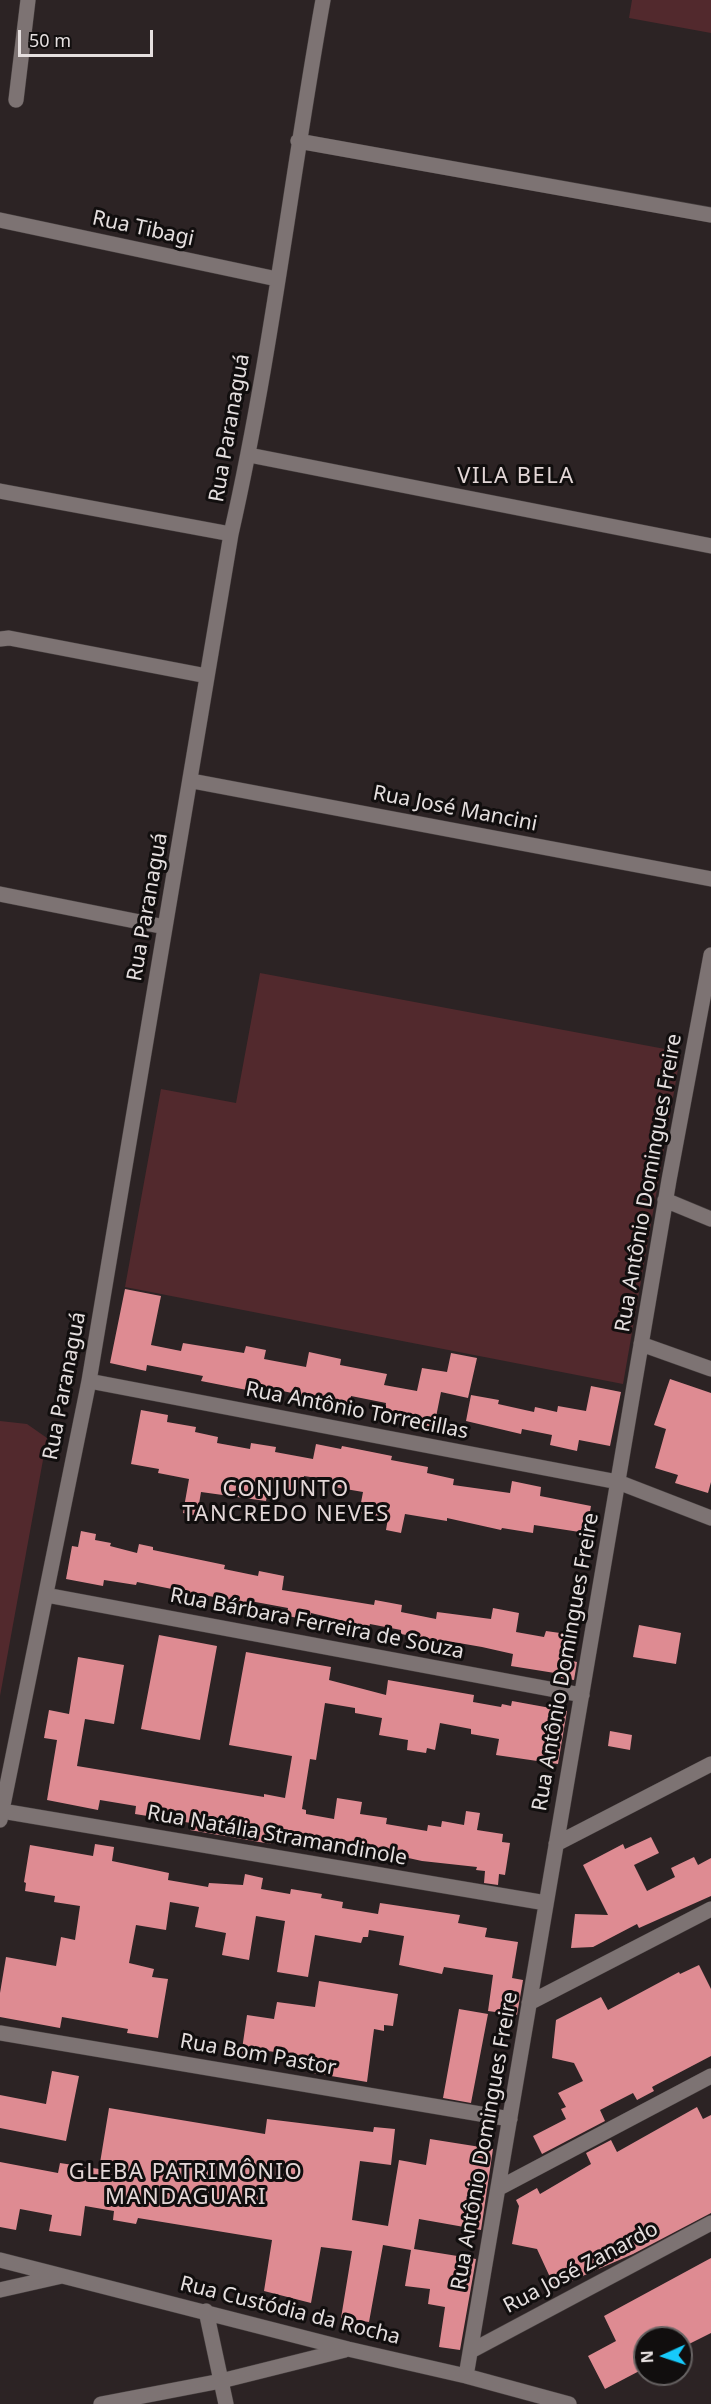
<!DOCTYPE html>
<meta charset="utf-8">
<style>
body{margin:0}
#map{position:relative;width:711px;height:2404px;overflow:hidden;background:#2c2324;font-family:"Noto Sans",sans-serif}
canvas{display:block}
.north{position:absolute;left:633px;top:2326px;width:60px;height:60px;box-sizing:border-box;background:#110e0e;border:2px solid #666262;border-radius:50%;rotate:267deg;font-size:16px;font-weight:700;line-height:24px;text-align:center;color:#e5dfdf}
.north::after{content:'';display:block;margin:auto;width:21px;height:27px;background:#17cafb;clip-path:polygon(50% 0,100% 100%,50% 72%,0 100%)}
.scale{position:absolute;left:18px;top:30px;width:135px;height:27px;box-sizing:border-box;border:3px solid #e5dfdf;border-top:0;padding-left:8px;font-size:18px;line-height:21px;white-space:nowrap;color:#e5dfdf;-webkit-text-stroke:4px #110e0e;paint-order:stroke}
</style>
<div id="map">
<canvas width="711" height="2404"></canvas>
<div class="north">N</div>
<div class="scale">50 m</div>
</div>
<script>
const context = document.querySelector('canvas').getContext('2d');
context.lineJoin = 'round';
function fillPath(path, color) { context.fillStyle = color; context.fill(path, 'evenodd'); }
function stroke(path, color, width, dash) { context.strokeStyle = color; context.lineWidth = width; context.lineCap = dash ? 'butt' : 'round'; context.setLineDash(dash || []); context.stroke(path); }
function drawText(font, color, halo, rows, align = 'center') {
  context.font = font + ' "Noto Sans",sans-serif'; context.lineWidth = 6; context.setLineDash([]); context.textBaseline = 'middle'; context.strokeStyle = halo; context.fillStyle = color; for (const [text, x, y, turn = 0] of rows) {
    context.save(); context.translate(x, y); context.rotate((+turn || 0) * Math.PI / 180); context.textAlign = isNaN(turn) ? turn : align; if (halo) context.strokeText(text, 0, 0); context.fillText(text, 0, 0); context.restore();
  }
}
fillPath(new Path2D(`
 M632 0H711V33L629 18Z
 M260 973 681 1052 623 1384 125 1287 161 1089 236 1103Z
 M0 1421 27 1424 47 1438 0 1696Z`), '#52292d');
fillPath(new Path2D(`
 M125 1289 161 1296 151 1345 181 1351 183 1343 244 1353 246 1346 266 1350 264 1359 306 1367 309 1352 341 1359 340 1365 387 1374 384 1385 417 1391 422 1368 447 1372 451 1353 477 1358 468 1398 441 1392 434 1427 411 1423 412 1415 385 1410 386 1403 351 1396 350 1405 337 1402 336 1408 291 1399 292 1393 259 1386 257 1392 201 1381 203 1376 147 1365 146 1371 110 1363Z
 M670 1379 711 1393V1482L708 1493 675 1483 678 1475 655 1468 666 1429 654 1425Z
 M591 1386 621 1392 610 1446 579 1440 577 1451 550 1445 552 1435 522 1429 521 1434 466 1421 471 1395 499 1400 498 1404 534 1412 535 1407 557 1412 558 1406 586 1411Z
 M141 1410 168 1415 167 1422 196 1427 195 1432 218 1437 217 1443 250 1449 251 1443 276 1447 275 1452 313 1459 316 1444 341 1449 342 1446 392 1456 391 1460 428 1467 427 1473 454 1479 453 1485 510 1493 512 1481 541 1487 540 1496 591 1506 586 1533 534 1525 533 1533 502 1528 501 1530 447 1518V1521L405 1514 401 1533 386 1530 388 1518 359 1513 363 1492 334 1487 335 1481 304 1476 301 1492 269 1486 266 1501 201 1492 197 1516 183 1513 189 1479 158 1473 159 1469 131 1464Z
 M81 1531 96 1534 95 1540 111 1543 110 1546 137 1553 139 1544 153 1547V1550L225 1565 224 1569 258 1576 259 1571 284 1576 282 1590 374 1605 375 1600 402 1605 401 1612 436 1619 437 1612 491 1619 493 1608 519 1613 516 1632 544 1637 546 1631 567 1634 562 1659 577 1662 574 1680 561 1678V1674L511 1666 513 1654 482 1647 453 1642 451 1654 430 1650 432 1640 401 1634V1630L370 1624 369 1627 311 1613 310 1620 287 1616 288 1608 250 1601 249 1605 196 1593 195 1598 171 1593 172 1589 137 1582 136 1585 104 1580 103 1586 66 1579 72 1546 78 1547Z
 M639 1625 681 1633 676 1664 633 1657Z
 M159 1635 217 1646 200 1740 141 1729Z
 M246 1652 331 1667 329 1680 386 1695 388 1680 474 1695 473 1702 501 1707 502 1704 511 1706 512 1701 567 1711 558 1764 496 1755 499 1739 471 1734V1729L440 1723 435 1750 427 1748 426 1753 407 1750 408 1740 379 1735 382 1718 355 1713V1708L325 1703 316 1760 310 1759 302 1809 306 1810V1814L334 1819 337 1798 362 1802 360 1814 387 1818 386 1824 427 1831 428 1825 441 1827 442 1821 464 1825 466 1811 480 1813 477 1830 503 1834 502 1842 510 1843 505 1875 499 1874 498 1885 484 1883 485 1871 476 1870 477 1867 422 1861 363 1848V1844L328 1838 327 1843 273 1834 271 1844 190 1830 191 1823 135 1814 136 1806 100 1800 98 1810 47 1800 57 1740 44 1738 49 1710 69 1714 78 1657 124 1665 114 1724 85 1719 77 1766 264 1797V1794L285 1798 292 1756 229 1745Z
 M610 1731 632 1735 630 1750 608 1746Z
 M651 1837 659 1853 634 1865 647 1891 675 1877 671 1868 694 1857 698 1865 711 1858V1896L639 1928 637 1924 593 1947 571 1948 575 1914 608 1915 583 1865 623 1844 625 1849Z
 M95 1844 114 1847 112 1861 169 1873 168 1880 208 1887 209 1883 243 1885 245 1874 263 1878 261 1889 290 1894 291 1889 322 1894 321 1898 343 1902 342 1908 378 1914 380 1903 460 1915 458 1923 487 1928 485 1937 518 1942 512 1978 523 1980 517 2015 488 2011 493 1975 444 1967 442 1974 399 1965 404 1936 369 1930 368 1937H363L361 1943 315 1935 308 1977 277 1972 285 1921 256 1916 249 1960 222 1955 226 1933 195 1927 199 1907 170 1902 166 1930 136 1925 129 1963 154 1969 152 1977 168 1979 158 2038 127 2033 128 2029 62 2017 60 2028 0 2017V1993L6 1957 56 1966 61 1937 75 1940 80 1906 54 1902 55 1896 25 1891 26 1883 24 1882 30 1845 93 1856Z
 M699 1965 711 1989V2056L652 2087 654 2091 637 2100 633 2093 600 2110 605 2121 542 2154 533 2136 566 2119 561 2109 566 2107 558 2093 583 2081 574 2063 552 2058 556 2020 601 1997 608 2010 679 1972 680 1974Z
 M319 1981 398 1994 393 2026 384 2025V2031L374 2029 367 2082 313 2073 316 2058 268 2051 267 2060 241 2056 247 2015 274 2019 277 2002 315 2007Z
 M459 2009 488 2014 471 2103 443 2098Z
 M52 2071 79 2076 66 2141 0 2128V2095L46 2104Z
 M697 2107 703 2119 711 2115V2213L633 2254 555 2288 537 2249 512 2244 519 2206 516 2200 537 2188 540 2194 591 2164 586 2153 611 2140 617 2152Z
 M109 2108 265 2134 267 2119 373 2132 374 2127 395 2129 391 2165 360 2161 352 2220 388 2226 399 2160 426 2165 430 2139 493 2149 481 2230 419 2219 414 2249 476 2259 460 2350 439 2347 445 2307 428 2304 430 2289 405 2286 411 2250 383 2245 369 2322 341 2318 352 2251 321 2247 311 2303 264 2291 272 2240 138 2218 136 2224 113 2220 114 2211 85 2206 81 2236 49 2231 52 2215 20 2209 16 2230 0 2227V2162L58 2173 60 2163 99 2169Z
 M711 2258V2333L681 2348V2338H645V2368L605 2389 588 2356 616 2341 604 2316Z`), '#de8b92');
const minor = new Path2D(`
 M16 100 28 0
 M298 141 711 215
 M0 220 277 279
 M249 455 711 546
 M0 491 231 534
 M0 639 9 638 207 676
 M192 781 711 879
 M0 894 165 927
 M665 1200 711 1219
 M641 1344 711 1369
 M89 1381 618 1482 711 1518
 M46 1595 582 1695
 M2 1811 546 1903
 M0 1820 89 1381 231 534C271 358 291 178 323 0
 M556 1844 711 1764
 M529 2003 711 1909
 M0 2033 510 2119
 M499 2188 711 2076
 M0 2260 348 2349 466 2376 569 2404
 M0 2290 62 2276
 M206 2311 226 2404
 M471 2351 711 2223
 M466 2376 669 1180 711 955
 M101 2404 221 2381 345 2350`);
stroke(minor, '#463f3f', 16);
stroke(minor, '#7d7373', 15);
drawText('21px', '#e5dfdf', '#110e0e', [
 ["Rua Tibagi",143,229,12],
 ["Rua Paranaguá",230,428,-80],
 ["Rua José Mancini",455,809,11],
 ["Rua Paranaguá",148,907,-80],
 ["Rua Antônio Domingues Freire",649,1183,-80],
 ["Rua Paranaguá",65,1386,-79],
 ["Rua Antônio Torrecillas",357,1411,11],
 ["Rua Bárbara Ferreira de Souza",317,1624,11],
 ["Rua Antônio Domingues Freire",566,1662,-80],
 ["Rua Natália Stramandinole",277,1836,10],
 ["Rua Bom Pastor",258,2055,10],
 ["Rua Antônio Domingues Freire",485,2141,-80],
 ["Rua José Zanardo",581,2268,-28],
 ["Rua Custódia da Rocha",290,2311,14]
]);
context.letterSpacing = '1.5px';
drawText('22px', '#e3d7d7', '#110e0e', [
 ["VILA BELA",516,477],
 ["CONJUNTO",286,1490],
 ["TANCREDO NEVES",286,1515],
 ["GLEBA PATRIMÔNIO",186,2173],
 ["MANDAGUARI",186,2198]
]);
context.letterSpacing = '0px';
</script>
